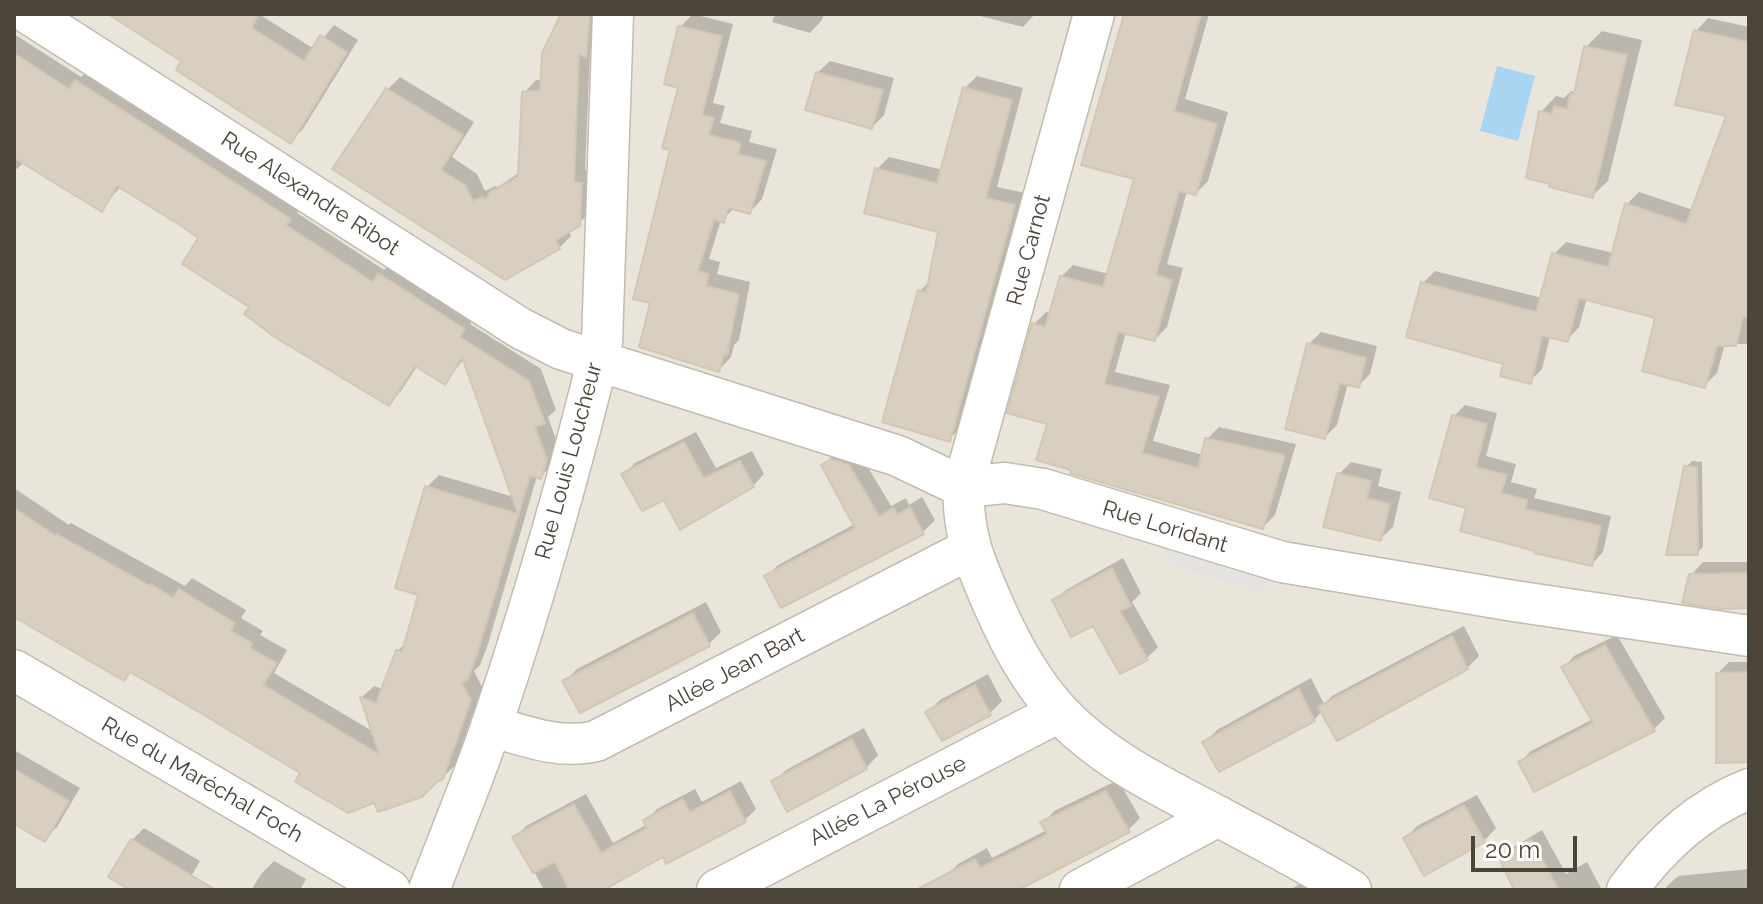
<!DOCTYPE html>
<meta charset="utf-8">
<style>
body{margin:0}
#map{position:relative;width:1763px;height:904px;overflow:hidden;background:#f6f3ec;font-family:Raleway,sans-serif}
canvas{display:block}
.frame{position:absolute;inset:0;border:16px solid #4b4439;pointer-events:none}
.scale{position:absolute;left:1471px;top:836px;width:106px;height:36px;box-sizing:border-box;border:4px solid #4b4439;border-top:0;padding-left:10px;font-size:24px;line-height:28px;white-space:nowrap;color:#4b4439;-webkit-text-stroke:6px #fff;paint-order:stroke}
</style>
<div id="map">
<canvas width="1763" height="904"></canvas>
<div class="frame"></div>
<div class="scale">20 m</div>
</div>
<script>
const context = document.querySelector('canvas').getContext('2d');
context.lineJoin = 'round';
function fillPath(path, color) { context.fillStyle = color; context.fill(path, 'evenodd'); }
function stroke(path, color, width, dash) { context.strokeStyle = color; context.lineWidth = width; context.lineCap = dash ? 'butt' : 'round'; context.setLineDash(dash || []); context.stroke(path); }
function drawText(font, color, halo, rows, align = 'center') {
  context.font = font + ' Raleway,sans-serif'; context.lineWidth = 7; context.setLineDash([]); context.textBaseline = 'middle'; context.strokeStyle = halo; context.fillStyle = color; for (const [text, x, y, turn = 0] of rows) {
    context.save(); context.translate(x, y); context.rotate((+turn || 0) * Math.PI / 180); context.textAlign = isNaN(turn) ? turn : align; if (halo) context.strokeText(text, 0, 0); context.fillText(text, 0, 0); context.restore();
  }
}
fillPath(new Path2D(`
 M14 14H1749V890H14Z`), '#eae5da');
fillPath(new Path2D(`
 M1157 534 1289 573 1261 592 1173 566Z`), '#e5e3e0');
fillPath(new Path2D(`
 M1497 66 1535 76 1518 141 1480 131Z`), '#a9d4f2');
fillPath(new Path2D(`
 M112 14H263L262 16 314 49 334 25 358 40 303 129 291 141 184 61Z
 M563 14H599L598 44 590 51 585 170 593 171 592 212 569 230 571 236 559 248 505 278 388 89 400 77 474 122 452 157 477 174 485 191 495 186 498 187 520 172 524 93 536 80H543Z
 M693 14 733 24 713 103 725 106 720 123 752 131 749 142 777 149 762 199 750 212 735 208 721 220 709 259 720 262 717 274 750 282 739 340 734 345 731 357 719 370 652 302 681 86 680 27Z
 M775 14H824L822 20 810 33 772 22Z
 M972 14H1035L1023 27Z
 M1126 14H1209L1185 99 1228 112 1208 181 1196 193 1187 191 1167 264 1183 268 1167 327 1155 339 1126 332 1115 372 1170 385 1153 441 1203 455 1207 439 1219 427 1296 444 1275 515 1263 527 1049 423 1034 324 1046 312 1051 313 1061 277 1073 265 1109 274 1136 177Z
 M1708 18 1749 27V344H1725L1717 373 1705 385 1657 317 1587 298 1579 327 1567 340 1550 336 1542 369 1530 381 1506 363 1423 283 1435 271 1542 298 1554 254 1566 242 1614 253 1627 204 1639 192 1693 210 1729 114 1696 31Z
 M1602 31 1642 40 1608 181 1592 196 1541 112 1556 96 1564 98 1571 91 1574 92 1586 47Z
 M14 34 81 77 89 69 301 206 297 213 384 270 392 263 476 316 470 324 541 369 556 410 548 417 558 445 552 465 540 477 537 476 488 644 480 665 474 671 482 687 455 765 442 778 375 801 303 772 132 671 123 679 14 614V488L69 525 71 523 185 586 192 578 246 610 241 618 263 631 260 635 287 650 274 673 374 732 362 697 374 686 383 689 397 651 407 642 420 593 427 487 439 475 514 497 465 358 445 382 418 365 401 391 389 403 251 306 200 238 121 186 101 210 24 162 17 169 14 167Z
 M830 61 894 78 884 115 872 127 817 73Z
 M977 76 1023 88 997 187 1026 193 961 428 949 439 920 291 930 281 940 231 877 169 889 157 943 170 965 88Z
 M1321 332 1377 346 1370 374 1358 386 1348 383 1337 425 1325 437 1309 344Z
 M1465 405 1497 413 1486 456 1516 464 1511 482 1537 489 1534 498 1611 516 1603 552 1592 564 1468 506 1454 416Z
 M696 432 716 468 752 451 764 474 753 486 624 474 635 463Z
 M835 453 860 454 891 506 906 498 909 505 922 497 935 520 923 532 782 605 767 576 778 565 855 524 824 465Z
 M1692 461 1702 462 1703 547 1697 553 1686 467Z
 M1351 462 1382 469 1378 486 1401 492 1393 527 1380 539 1339 474Z
 M1123 558 1141 593 1132 602 1158 647 1146 659 1054 601 1066 590Z
 M1703 562H1749V607L1691 575Z
 M706 602 721 632 709 644 565 681 577 669Z
 M1464 626 1479 656 1467 668 1322 711 1314 720 1205 742 1217 730 1311 678 1324 704 1332 696Z
 M1617 635 1665 718 1654 729 1520 762 1531 751 1593 719 1563 668 1574 656Z
 M1729 662H1749V760L1718 673Z
 M988 674 1002 701 990 713 928 712 940 700Z
 M864 728 878 755 866 768 774 782 786 770Z
 M14 750 80 788 57 827 44 839 14 821Z
 M1118 780 1140 818 1128 830 1013 890H933L958 864 987 848 992 858 1047 830 1043 823 1054 811Z
 M741 781 756 809 745 820 591 890H544L515 837 526 826 586 794 613 843 648 824 646 821 657 809 695 789 702 802Z
 M1477 795 1496 828 1484 841 1405 839 1417 826Z
 M144 828 200 861 183 890H134L132 840Z
 M1542 830 1566 874 1587 862 1602 890H1517L1501 858 1512 848Z
 M274 861 306 879 300 890H251L262 873Z
 M1749 869V890H1667L1666 887 1678 876Z
 M1309 879 1315 890H1289Z`), '#0003');
const building = new Path2D(`
 M108 14H258L252 28 304 61 320 35 347 52 291 144 176 70 181 61Z
 M561 14H590L586 58 579 54 574 182 582 183 580 226 556 240 560 249 505 280 332 169 386 88 463 135 441 170 465 185 473 201 482 197 486 199 490 192 518 177 522 92 540 90 542 53Z
 M1124 14H1201L1174 111 1217 124 1196 195 1179 191 1156 275 1172 280 1155 341 1118 332 1104 384 1159 397 1142 453 1198 468 1205 438 1285 455 1263 529 1100 482 1070 473 1071 470 1036 460 1047 424 1007 413 1032 323 1045 327 1060 276 1103 287 1134 179 1081 165Z
 M678 26 722 36 702 115 714 118 709 135 741 143 738 154 766 161 750 214 728 208 724 223 714 220 698 271 709 274 706 286 739 294 727 355 724 354 719 372 639 347 650 303 633 299 670 150 662 148 678 88 664 84Z
 M1694 30 1749 42V317H1743L1736 346H1717L1705 388 1642 371 1655 318 1579 298 1568 342 1542 336 1531 384 1500 376 1503 364 1406 337 1421 282 1536 312 1552 253 1608 267 1625 203 1686 224 1726 116 1675 105Z
 M1584 46 1627 55 1593 198 1549 187 1550 184 1526 178 1539 111 1552 114 1554 106 1567 109 1570 94H1574Z
 M14 53 69 89 75 80 143 123 291 219 286 225 373 282 378 273 465 329 460 337 529 381 545 423 535 427 547 459 541 479 530 476 476 658 468 679 462 683 471 700 443 779 438 781 422 797 378 812 374 803 348 813 295 782 300 773 199 712 130 672 124 681 14 617V508L56 536 57 534 150 586 151 584 173 598 179 589 235 623 231 631 252 643 250 648 277 663 263 685 379 754 360 697 376 703 396 650 402 652 418 595 395 588 425 486 518 514 462 357 445 385 415 366 389 406 276 338 244 314 249 307 182 264 198 238 183 227 117 186 102 212 14 158Z
 M816 72 883 90 872 129 805 110Z
 M963 87 1012 100 986 198 1015 205 950 442 882 422 918 290 926 293 938 232 864 213 875 168 937 183Z
 M1307 343 1366 358 1359 388 1340 383 1325 439 1285 429Z
 M1452 415 1487 424 1476 467 1507 475 1501 493 1527 500 1525 509 1601 526 1592 566 1534 553 1535 551 1460 531 1466 508 1429 498Z
 M684 442 704 478 740 461 754 487 680 530 664 500 642 511 621 474Z
 M831 459 849 465 879 516 894 508 897 515 910 507 924 534 781 608 764 576 855 528 821 465Z
 M1684 466 1697 467 1698 555H1666Z
 M1337 473 1371 481 1367 498 1390 504 1381 541 1323 527Z
 M1112 568 1131 606 1120 611 1148 660 1120 674 1093 626 1071 637 1052 600Z
 M1749 573V608L1721 609 1682 603 1689 574Z
 M693 613 710 646 580 713 562 681Z
 M1452 636 1468 669 1337 741 1318 707Z
 M1605 645 1655 731 1534 792 1518 762 1593 723 1561 667Z
 M1749 672V762L1716 763V673Z
 M975 685 991 715 942 741 925 712Z
 M1299 689 1315 721 1219 772 1202 742Z
 M852 739 867 769 787 812 771 781Z
 M14 769 69 801 45 842 14 824Z
 M730 791 746 822 666 864 663 857 604 890H569L555 862 533 873 512 837 574 804 601 853 647 828 643 820 683 799 690 812Z
 M1106 791 1130 832 1018 890H916L975 859 980 868 1013 852 1047 834 1040 822Z
 M1464 805 1485 842 1424 876 1403 838Z
 M131 839 216 890H130L108 877Z
 M1531 839 1559 890H1514L1499 858Z`);
fillPath(building, '#d8cfc1');
stroke(building, '#d3c7b4', 2);
const street = new Path2D(`
 M29 14 520 328 561 349 898 456 963 487 1005 483 1043 489 1282 562 1514 601 1749 636
 M1094 14 963 487C964 538 973 558 993 604 1010 643 1030 681 1060 713 1100 756 1154 783 1206 810 1255 836 1304 861 1351 890
 M14 670 390 890
 M491 726C525 736 561 750 596 741L970 549
 M429 890C450 835 473 780 492 724 534 599 571 471 602 342L613 14
 M717 890 1059 712
 M1080 890 1218 816
 M1627 890C1658 847 1699 809 1749 789`);
stroke(street, '#c2bbae', 43);
stroke(street, '#fff', 40);
drawText('22px', '#4b4439', '#fff', [
 ["Rue Alexandre Ribot",310,194,33],
 ["Rue Carnot",1029,250,-75],
 ["Rue Louis Loucheur",569,461,-75],
 ["Rue Loridant",1165,527,17],
 ["Allée Jean Bart",735,670,-28],
 ["Rue du Maréchal Foch",202,780,30],
 ["Allée La Pérouse",888,801,-27]
]);
</script>
